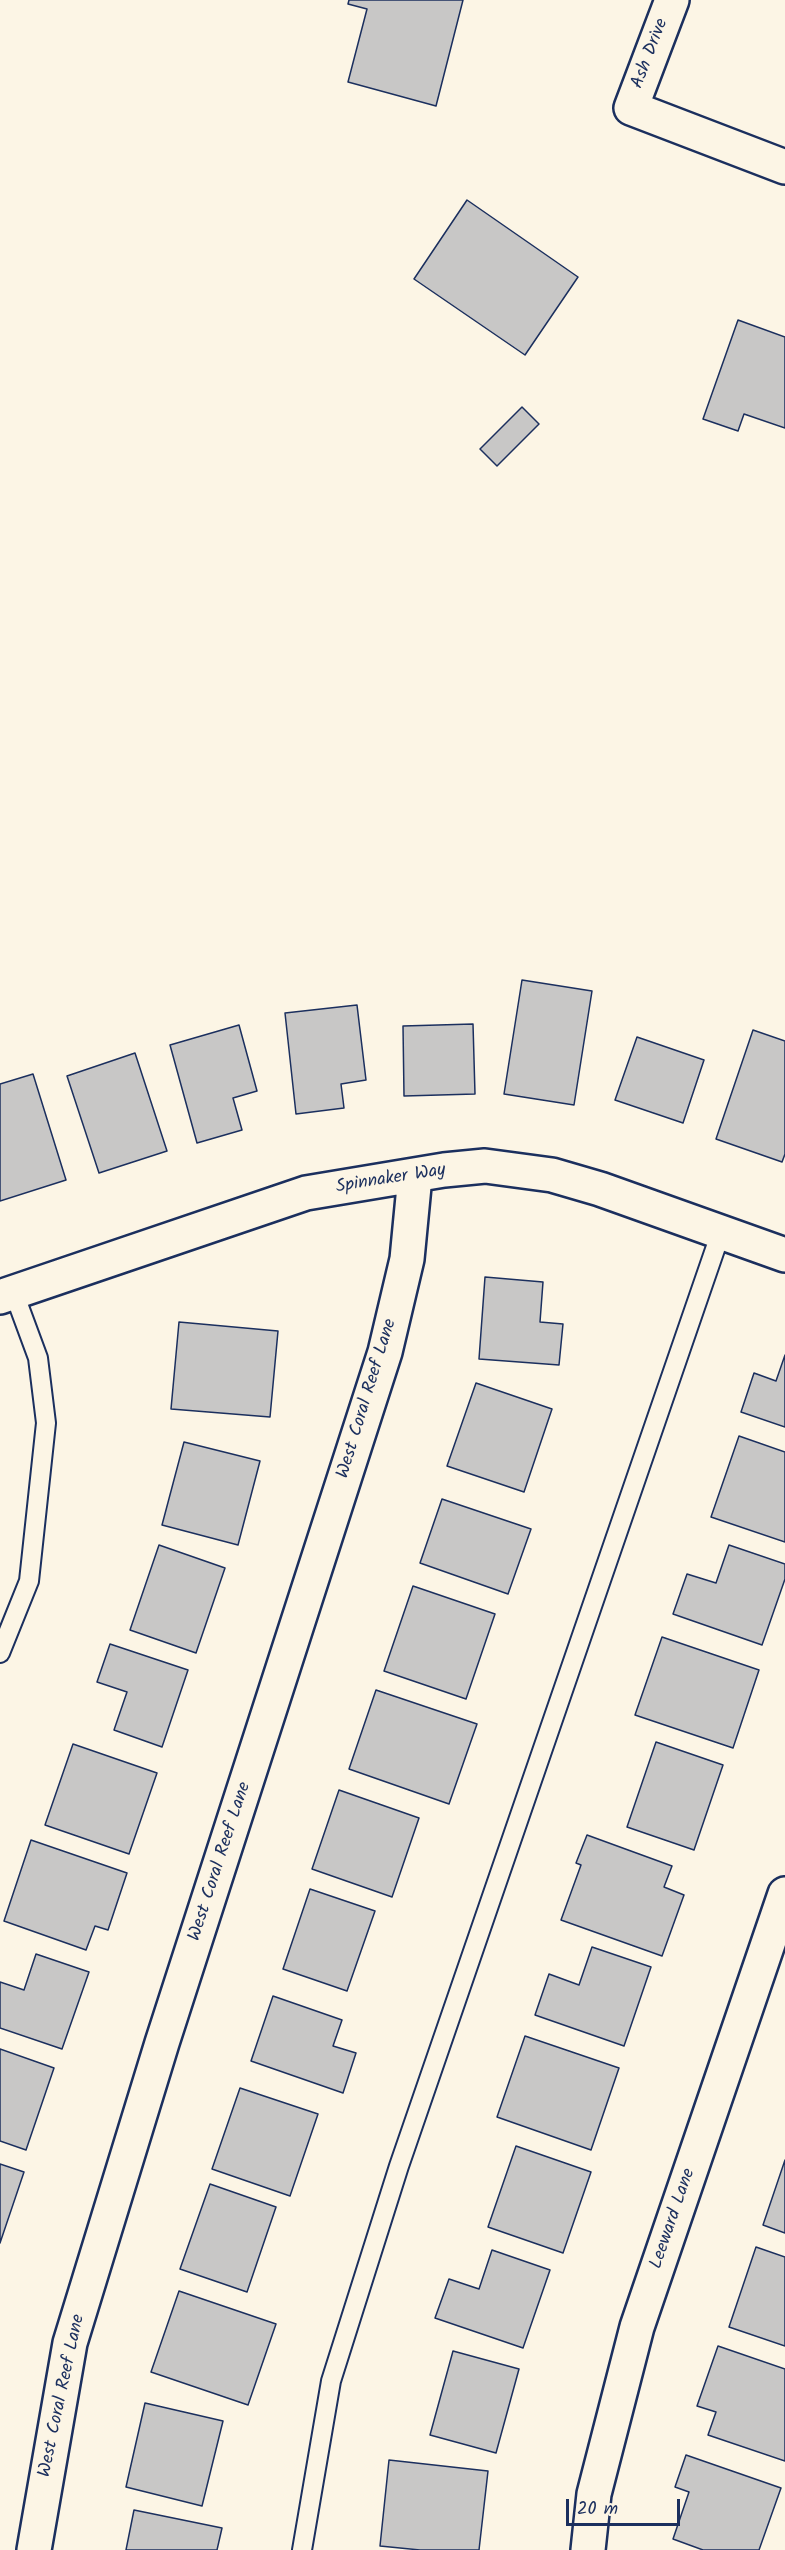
<!DOCTYPE html>
<style>
body{margin:0}
#map{position:relative;width:785px;height:2550px;overflow:hidden;background:#fcf5e5;font-family:Kalam,sans-serif}
canvas{display:block}
.scale{position:absolute;left:566px;top:2499px;width:114px;height:27px;box-sizing:border-box;border:3px solid #1b2f5e;border-top:0;padding-left:8px;font-size:18px;line-height:21px;white-space:nowrap;color:#1b2f5e;-webkit-text-stroke:4px #fcf5e5;paint-order:stroke}
</style>
<div id="map">
<canvas width="785" height="2550"></canvas>
<div class="scale">20 m</div>
</div>
<script>
const context = document.querySelector('canvas').getContext('2d');
context.lineJoin = 'round';
function fillPath(path, color) { context.fillStyle = color; context.fill(path, 'evenodd'); }
function stroke(path, color, width, dash) { context.strokeStyle = color; context.lineWidth = width; context.lineCap = dash ? 'butt' : 'round'; context.setLineDash(dash || []); context.stroke(path); }
function drawText(font, color, halo, rows, align = 'center') {
  context.font = font + ' Kalam,sans-serif'; context.lineWidth = 4.5; context.setLineDash([]); context.textBaseline = 'middle'; context.strokeStyle = halo; context.fillStyle = color; for (const [text, x, y, turn = 0] of rows) {
    context.save(); context.translate(x, y); context.rotate((+turn || 0) * Math.PI / 180); context.textAlign = isNaN(turn) ? turn : align; if (halo) context.strokeText(text, 0, 0); context.fillText(text, 0, 0); context.restore();
  }
}
const building = new Path2D(`
 M349 0H463L436 106 348 82 367 9 348 4Z
 M467 200 578 277 525 355 414 279Z
 M738 320 785 337V428L744 414 738 431 703 419Z
 M522 407 539 424 497 466 480 449Z
 M522 980 592 991 574 1105 504 1094Z
 M357 1005 366 1080 341 1084 344 1108 296 1114 285 1013Z
 M473 1024 475 1094 404 1096 403 1026Z
 M239 1025 257 1091 233 1098 242 1130 197 1143 170 1045Z
 M753 1030 785 1041V1154L782 1162 716 1139Z
 M637 1037 704 1060 683 1123 615 1100Z
 M135 1053 167 1151 99 1173 67 1076Z
 M33 1074 66 1180 0 1201V1084Z
 M485 1277 543 1282 540 1322 563 1324 559 1365 479 1359Z
 M179 1322 278 1331 270 1417 171 1409Z
 M785 1355V1427L741 1412 754 1373 776 1381Z
 M476 1383 552 1409 524 1492 447 1466Z
 M739 1436 785 1452V1542L711 1517Z
 M184 1442 260 1461 238 1545 162 1525Z
 M442 1499 531 1529 508 1594 420 1563Z
 M159 1545 225 1568 196 1653 130 1630Z
 M729 1545 785 1564V1579L762 1645 673 1614 687 1574 716 1583Z
 M413 1586 495 1614 466 1699 384 1671Z
 M662 1637 759 1670 733 1748 635 1715Z
 M110 1644 188 1670 162 1747 114 1730 127 1692 97 1682Z
 M376 1690 477 1724 449 1804 349 1769Z
 M656 1742 723 1765 694 1850 627 1827Z
 M73 1744 157 1773 129 1854 45 1825Z
 M339 1790 419 1818 392 1897 312 1869Z
 M587 1835 672 1866 664 1887 684 1895 662 1956 561 1920 581 1865 576 1863Z
 M31 1840 127 1873 108 1930 95 1926 86 1950 4 1921Z
 M310 1889 375 1911 347 1991 283 1969Z
 M592 1947 651 1967 624 2046 535 2015 549 1974 579 1985Z
 M36 1954 89 1972 62 2049 0 2028V1982L24 1990Z
 M273 1996 342 2020 333 2046 356 2053 343 2093 251 2061Z
 M525 2036 619 2068 591 2150 497 2117Z
 M0 2049 54 2068 26 2150 0 2141Z
 M240 2088 318 2114 290 2196 212 2169Z
 M516 2146 591 2172 563 2253 488 2227Z
 M785 2160V2233L763 2225Z
 M0 2164 24 2172 0 2243Z
 M210 2184 276 2207 247 2292 180 2269Z
 M756 2247 785 2257V2346L729 2327Z
 M492 2250 550 2270 523 2348 435 2318 449 2279 479 2289Z
 M179 2291 276 2324 248 2405 151 2372Z
 M718 2346 785 2369V2461L708 2435 716 2412 697 2406Z
 M453 2351 519 2369 496 2453 430 2435Z
 M145 2403 223 2421 202 2506 126 2487Z
 M686 2455 781 2488 759 2550H703L673 2539 689 2492 675 2487Z
 M389 2460 488 2471 479 2550H420L380 2546Z
 M134 2510 222 2528 217 2550H126Z`);
fillPath(building, '#c8c7c6');
stroke(building, '#1b2f5e', 1.5);
const lane = new Path2D(`
 M0 1653 29 1581 46 1423 38 1358 14 1293
 M302 2550 331 2381 399 2166 721 1232`);
const street = new Path2D(`
 M672 0 631 108 785 167
 M0 1297 306 1193 444 1170 485 1166 552 1175 600 1189 785 1255
 M34 2550 70 2343 162 2043 385 1352 407 1259 415 1176
 M588 2550 594 2494 637 2327 785 1894`);
stroke(lane, '#1b2f5e', 22);
stroke(street, '#1b2f5e', 38);
stroke(lane, '#fcf5e5', 18);
stroke(street, '#fcf5e5', 33);
drawText('18px', '#1b2f5e', '#fcf5e5', [
 ["Ash Drive",651,54,-69],
 ["Spinnaker Way",391,1180,-9],
 ["West Coral Reef Lane",368,1399,-73],
 ["West Coral Reef Lane",221,1862,-72],
 ["Leeward Lane",674,2219,-71],
 ["West Coral Reef Lane",63,2396,-78]
]);
</script>
